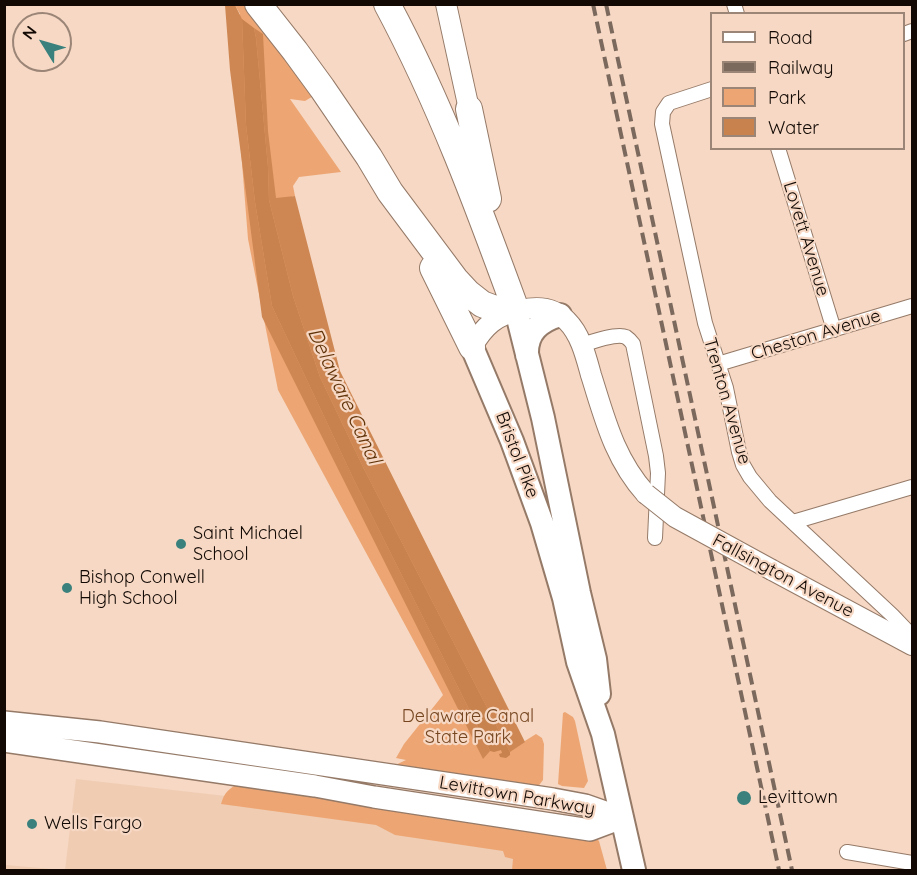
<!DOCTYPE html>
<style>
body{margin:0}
#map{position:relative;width:917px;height:875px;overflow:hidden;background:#f6d8c4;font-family:Quicksand,sans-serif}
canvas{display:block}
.frame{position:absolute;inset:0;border:6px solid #120904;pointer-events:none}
.legend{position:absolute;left:710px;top:12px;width:195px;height:138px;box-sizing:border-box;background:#f6d8c4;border:2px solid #9b8577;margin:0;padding:8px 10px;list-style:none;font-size:18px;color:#120904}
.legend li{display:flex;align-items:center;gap:12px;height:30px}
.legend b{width:30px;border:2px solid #9b8577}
.north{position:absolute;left:12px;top:12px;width:60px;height:60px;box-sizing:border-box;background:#f6d8c4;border:2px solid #9b8577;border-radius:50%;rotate:307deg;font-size:16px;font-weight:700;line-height:24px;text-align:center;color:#120904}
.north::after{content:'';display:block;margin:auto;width:21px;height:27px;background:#3a817d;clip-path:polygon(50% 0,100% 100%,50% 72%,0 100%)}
</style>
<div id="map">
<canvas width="917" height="875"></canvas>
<div class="frame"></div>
<ul class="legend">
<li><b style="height:8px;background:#fff"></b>Road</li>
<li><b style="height:8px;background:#7c695d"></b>Railway</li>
<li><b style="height:16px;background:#eda673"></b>Park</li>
<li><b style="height:16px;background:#c8824d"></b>Water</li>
</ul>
<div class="north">N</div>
</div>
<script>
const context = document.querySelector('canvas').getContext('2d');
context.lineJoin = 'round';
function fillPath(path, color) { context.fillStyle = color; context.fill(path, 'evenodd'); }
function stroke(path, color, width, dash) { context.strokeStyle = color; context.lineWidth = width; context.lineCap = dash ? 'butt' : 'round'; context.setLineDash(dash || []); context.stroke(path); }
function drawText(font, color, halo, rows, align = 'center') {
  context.font = font + ' Quicksand,sans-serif'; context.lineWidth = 4.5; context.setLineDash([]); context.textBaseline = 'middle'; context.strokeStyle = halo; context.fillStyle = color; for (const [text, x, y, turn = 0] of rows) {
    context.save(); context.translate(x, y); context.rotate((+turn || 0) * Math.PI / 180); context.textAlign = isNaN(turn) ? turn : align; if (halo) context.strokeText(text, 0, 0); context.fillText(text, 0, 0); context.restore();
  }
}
fillPath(new Path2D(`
 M76 779 596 838 607 870H65Z
 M5 865 64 870H5Z`), '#f0ccb3');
fillPath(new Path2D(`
 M235 5H244L315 95 305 101 290 99 341 172 299 177 293 186 295 196H292L324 333 362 426 520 744 536 734 542 738 544 744 543 780 537 788 389 768 406 760 396 758 404 744 443 695 278 390 248 239 233 49 240 14Z
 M565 712 573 717 575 721 588 781 584 788 562 786 558 784 563 713Z
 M240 783 596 838 599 841 607 870H512L513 859 505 857 503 851 395 835 376 825 221 804C224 793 229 788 240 783Z`), '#eda673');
fillPath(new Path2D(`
 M225 5H235L242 19 246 125 255 202 272 306 354 480 490 751 483 759 262 317 230 70Z
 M254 28 263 34 268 131 276 198 295 196 340 371 525 742 510 752 364 469 320 377 293 296 269 200 268 167 256 38Z`), '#ce8753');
fillPath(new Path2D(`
 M242 19 254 28 256 38 268 167 269 200 293 296 320 377 364 469 510 752V755L506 758 500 757 499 754 502 753 501 750 494 752 490 751 354 480 272 306 255 202 246 125Z`), '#c8824d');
const minor = new Path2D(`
 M734 4 737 14
 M904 34 912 31
 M712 89 669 103 663 112 662 124 705 323 726 388 739 452 743 465 750 477 770 501 892 615 912 636
 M778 148 834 330
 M582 345C591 342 617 333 626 337 629 339 631 341 633 344L656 456 658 473 655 538
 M718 364 912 306
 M793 522 912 487
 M847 852 912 863`);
const secondary = new Path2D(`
 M446 4 469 109
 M472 347C484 326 496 315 521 310 538 306 555 308 567 321 581 335 586 357 591 375 605 419 614 458 646 494
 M772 570 912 645`);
const primary = new Path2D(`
 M4 722 100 732 553 799 585 805 622 818
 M4 741 315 786 374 797 590 830 622 818`);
const trunk = new Path2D(`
 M516 310 543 418 579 593 595 659 599 694
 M472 347 512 441 542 523 564 598 578 662 603 734 634 870
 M527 355C526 332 540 321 560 315`);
const motorway = new Path2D(`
 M258 4 295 51 322 88 369 157 390 192 455 279 468 293 482 304 498 310H516C478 206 440 103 387 4
 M469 109 488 199
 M433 268 472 347`);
stroke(minor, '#957a68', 16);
stroke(secondary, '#957a68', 22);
stroke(primary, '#957a68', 24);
stroke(trunk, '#957a68', 26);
stroke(motorway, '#957a68', 28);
stroke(minor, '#fff', 14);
stroke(secondary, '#fff', 20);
stroke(primary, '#fff', 21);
stroke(trunk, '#fff', 22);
stroke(motorway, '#fff', 26);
stroke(new Path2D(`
 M593 4 779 870
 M606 4 792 870`), '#7c695d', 4, [12, 6]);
const secondaryBridge = new Path2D(`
 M646 494 675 517 772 570`);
stroke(secondaryBridge, '#957a68', 22, []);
stroke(secondaryBridge, '#fff', 20);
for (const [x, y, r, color] of [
 [181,544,6,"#3a817d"],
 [67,588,6,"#3a817d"],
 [744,798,8,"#3a817d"],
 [32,824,6,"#3a817d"]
]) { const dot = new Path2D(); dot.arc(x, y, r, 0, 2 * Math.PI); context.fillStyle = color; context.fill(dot); stroke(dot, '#f6d8c4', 2); }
drawText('18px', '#120904', '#f6d8c4', [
 ["Lovett Avenue",806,239,73],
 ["Cheston Avenue",816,335,-17],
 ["Trenton Avenue",727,401,74],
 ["Bristol Pike",517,455,69],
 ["Fallsington Avenue",783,576,28],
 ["Levittown Parkway",517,796,10]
]);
drawText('18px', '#120904', '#f6d8c4', [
 ["Saint Michael",193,534],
 ["School",193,555],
 ["Bishop Conwell",79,578],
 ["High School",79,599],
 ["Levittown",758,798],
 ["Wells Fargo",44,824]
], 'left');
drawText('18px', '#764620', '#f6d8c4', [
 ["Delaware Canal",468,717],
 ["State Park",468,738]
]);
drawText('italic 20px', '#613309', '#f6d8c4', [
 ["Delaware Canal",344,396,65]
]);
</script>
